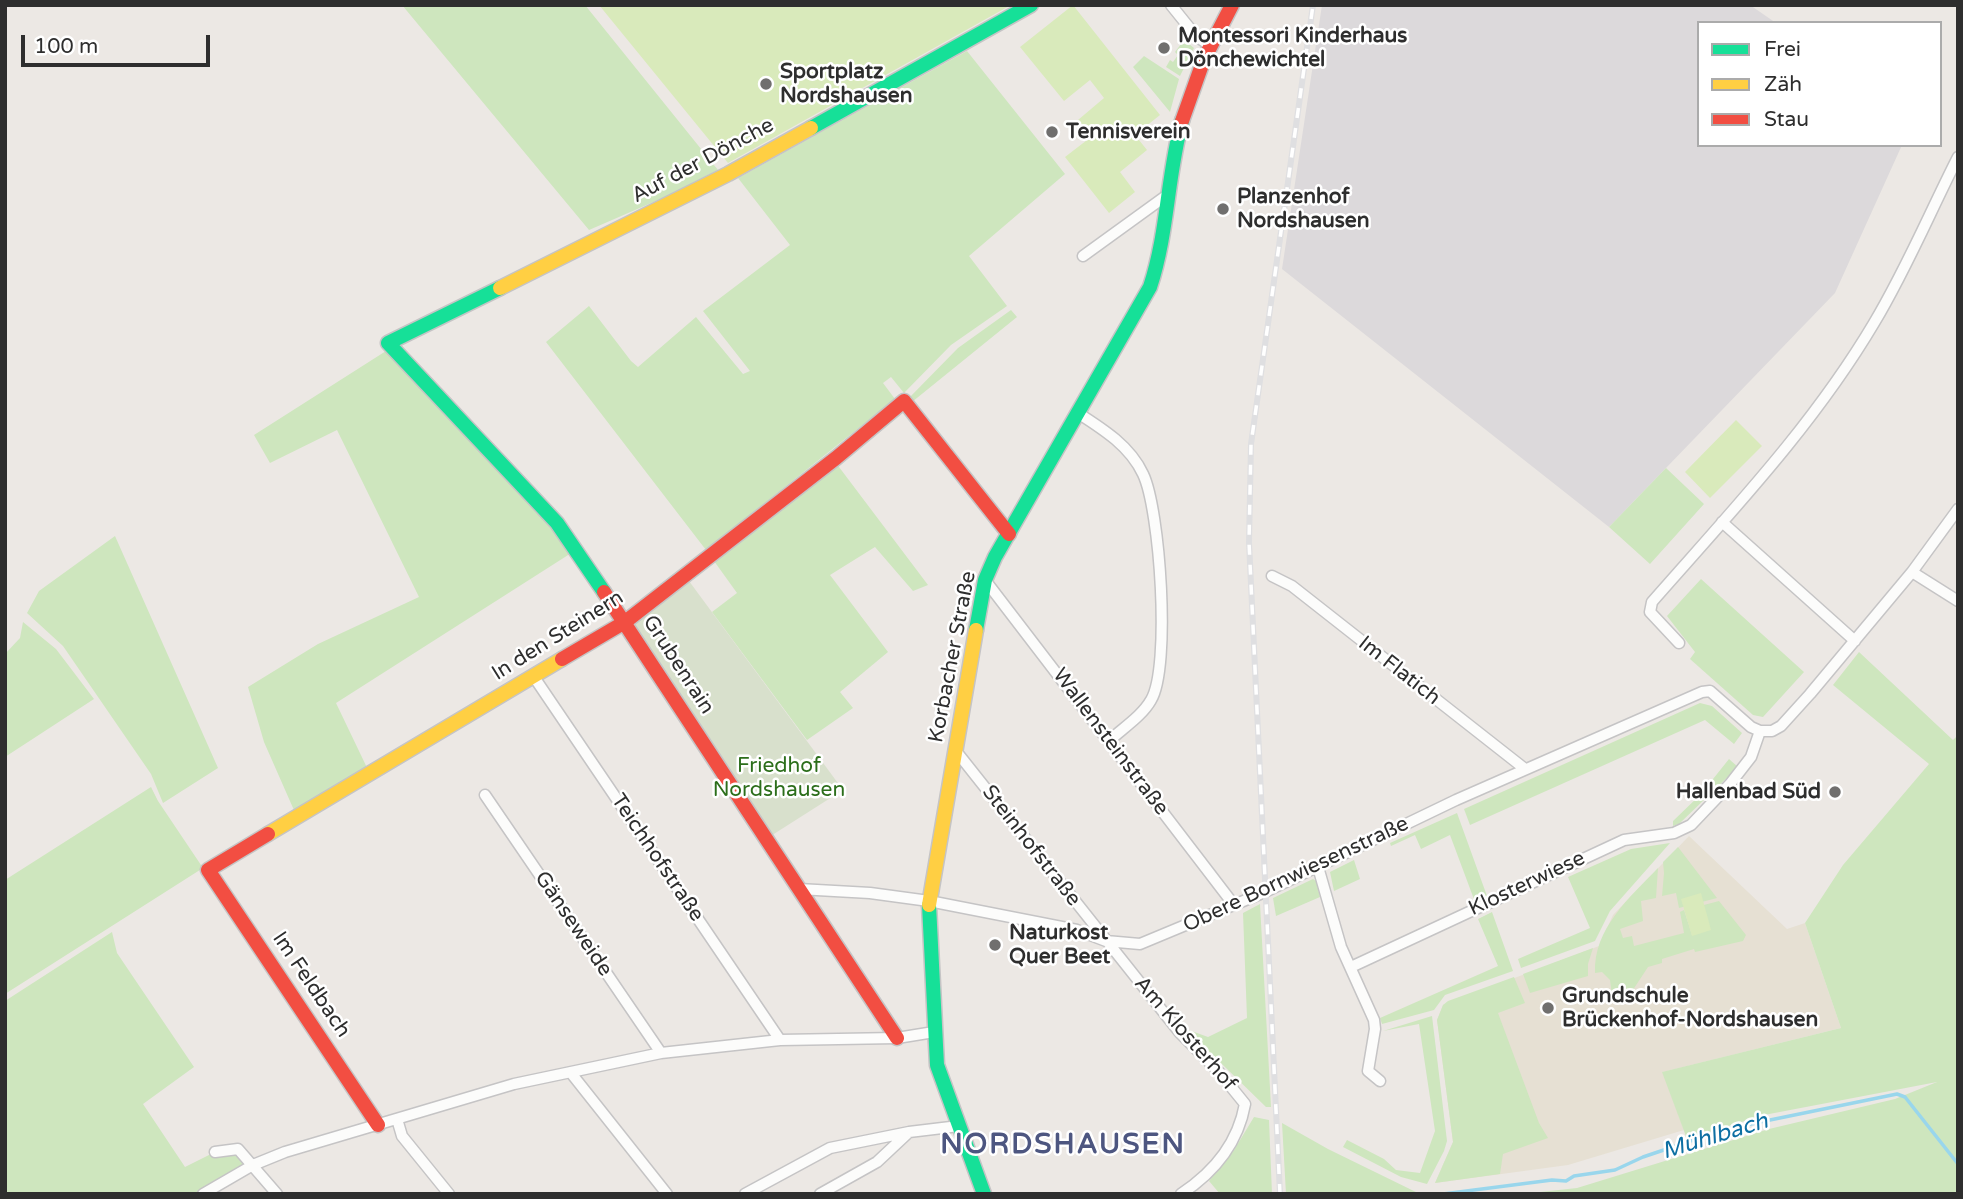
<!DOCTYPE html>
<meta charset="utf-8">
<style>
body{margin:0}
#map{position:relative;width:1963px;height:1199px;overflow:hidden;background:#ece8e4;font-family:"Varela Round",sans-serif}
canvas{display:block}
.frame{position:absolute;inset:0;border:7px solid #2e2e2e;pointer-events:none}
.legend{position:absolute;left:1697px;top:21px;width:245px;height:126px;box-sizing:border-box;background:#fff;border:2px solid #ababab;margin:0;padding:9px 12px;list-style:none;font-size:21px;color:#2e2e2e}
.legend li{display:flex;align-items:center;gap:14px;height:35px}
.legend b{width:35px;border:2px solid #ababab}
.scale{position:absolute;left:21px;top:35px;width:189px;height:32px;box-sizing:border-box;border:4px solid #2e2e2e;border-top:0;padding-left:9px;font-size:21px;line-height:24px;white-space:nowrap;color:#2e2e2e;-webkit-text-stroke:5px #fff;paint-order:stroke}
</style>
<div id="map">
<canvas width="1963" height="1199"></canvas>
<div class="frame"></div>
<ul class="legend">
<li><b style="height:9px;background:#16e098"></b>Frei</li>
<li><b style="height:9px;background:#ffcf43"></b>Zäh</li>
<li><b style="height:9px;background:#f24e42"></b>Stau</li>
</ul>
<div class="scale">100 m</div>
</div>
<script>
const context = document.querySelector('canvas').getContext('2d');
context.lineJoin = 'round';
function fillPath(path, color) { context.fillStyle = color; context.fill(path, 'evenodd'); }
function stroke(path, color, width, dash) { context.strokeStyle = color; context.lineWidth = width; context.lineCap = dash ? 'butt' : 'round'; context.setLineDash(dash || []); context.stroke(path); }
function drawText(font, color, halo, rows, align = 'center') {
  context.font = font + ' "Varela Round",sans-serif'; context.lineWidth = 5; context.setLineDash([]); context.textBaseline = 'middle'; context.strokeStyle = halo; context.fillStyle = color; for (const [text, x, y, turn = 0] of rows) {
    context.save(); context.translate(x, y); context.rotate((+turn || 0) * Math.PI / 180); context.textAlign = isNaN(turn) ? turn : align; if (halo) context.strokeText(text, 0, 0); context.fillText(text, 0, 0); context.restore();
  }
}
fillPath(new Path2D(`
 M1322 5H1750L1776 23H1699V145H1902L1835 293 1609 527 1282 269Z`), '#dcd9db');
fillPath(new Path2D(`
 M1689 836 1787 929 1805 923 1841 1028 1663 1072 1684 1130 1568 1165 1435 1183 1453 1142 1437 1020 1443 1005 1599 946 1613 915Z`), '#e6e0d3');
fillPath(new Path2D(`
 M402 5H585L718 170 665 197 589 230Z
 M1181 44H1189L1194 48 1180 76 1166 67 1170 60 1173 62 1178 55 1175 52Z
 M967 51 1065 174 969 256 1007 306 951 345 904 393 891 377 883 383 895 399 706 550 546 342 589 306 631 361 638 367 696 317 743 374 750 371 703 311 790 245 738 178Z
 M1144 56 1179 79 1170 112 1133 67Z
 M1011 310 1017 317 912 402 909 398 958 348Z
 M386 351 553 530 576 550 336 703 370 774 297 817 264 742 248 687 318 644 419 597 337 430 270 463 254 435Z
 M836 463 928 585 913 591 875 547 830 575 888 652 840 692 853 708 807 740 712 612 737 593 714 561Z
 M1666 468 1704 504 1650 564 1609 527Z
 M115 536 218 768 163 803 151 774 63 646 27 613 39 591Z
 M1701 579 1804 672 1763 717 1753 715 1690 659 1695 652 1667 616Z
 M23 622 56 649 94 699 5 757V654L20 638Z
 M1859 652 1953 740 1958 735V1194H1522L1577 1188 1769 1129 1895 1099 1937 1082 1764 1115 1687 1139 1662 1072 1841 1028 1805 923 1843 865 1929 764 1833 685Z
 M1700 703 1712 706 1742 733 1734 744 1705 720 1470 825 1464 809Z
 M1729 759 1738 767 1679 824 1673 826V821L1701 794Z
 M151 787 158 801 203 868 5 994V880Z
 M1457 813 1487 896 1475 902 1450 835 1421 849 1415 835 1391 846 1390 843Z
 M1670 843 1610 911 1595 941 1521 968 1518 959 1590 928 1568 877 1631 849Z
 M1678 847 1717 898 1679 908 1676 893 1662 896 1664 873 1663 862Z
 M1354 860 1360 879 1334 891 1330 872Z
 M1658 868 1656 898 1641 901 1643 921 1620 929 1623 938 1632 936 1634 946 1684 933 1680 912 1684 910 1692 935 1704 905 1719 901 1746 935 1743 941 1695 952 1694 949 1662 959V963L1648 967 1625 1002 1621 1003 1619 998 1617 999 1612 996 1610 980 1602 972 1595 973C1593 929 1630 897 1658 868Z
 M1313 879 1316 881 1320 897 1276 916 1273 898Z
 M1260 904 1271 1107H1266L1186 1029 1208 1037 1247 1018 1243 913Z
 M1492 912 1513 971 1445 995 1434 1010 1382 1024 1380 1018 1498 966 1478 919Z
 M112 932 117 953 194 1067 143 1104 185 1167 215 1152 238 1149 253 1165 203 1194H5V1001Z
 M1593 948 1588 964V976L1530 993 1523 974Z
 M1514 977 1525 1003 1498 1013 1539 1123 1548 1138 1503 1154 1500 1174 1435 1183 1453 1142 1437 1020 1443 1005 1448 1001Z
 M1432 1016 1447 1141 1444 1151 1427 1184 1401 1177 1343 1147 1347 1140 1384 1159 1396 1170 1420 1173 1435 1131 1419 1024 1383 1031Z
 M1254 1117 1269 1120 1272 1194H1220L1209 1181 1234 1150Z
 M1282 1123 1328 1149 1420 1194H1286Z`), '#cee6be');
fillPath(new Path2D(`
 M689 581 843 790 766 839 625 622Z`), '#d8e0cc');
fillPath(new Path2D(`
 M599 5H1011L728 163Z
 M1073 5 1160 115 1135 135 1147 150 1120 172 1135 192 1109 213 1065 157 1091 137 1078 120 1104 98 1090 80 1064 101 1020 47Z
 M1736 420 1762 446 1710 498 1685 472Z
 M1701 893 1711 930 1692 936 1681 899Z`), '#d9eabb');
stroke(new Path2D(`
 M1443 1194 1552 1180 1566 1181 1574 1176 1615 1170 1643 1157 1726 1129 1897 1094 1905 1097 1958 1164`), '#99d6ec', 3.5);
const street = new Path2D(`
 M1171 5 1196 36 1209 45
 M1083 256 1170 193
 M1078 413C1103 429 1130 446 1143 474 1160 509 1171 667 1151 700 1142 716 1123 728 1109 741
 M1722 522 1855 641
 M1912 572 1958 601
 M1272 576 1292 586 1525 769
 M985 580 1234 905
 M1679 643 1650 612 1652 602C1730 513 1813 426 1874 323 1906 270 1930 212 1958 157
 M534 677 780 1040
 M1760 731H1772L1781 726 1810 694 1912 572 1958 509
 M956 751 1180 1033 1219 1072 1245 1104C1238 1143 1213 1173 1181 1194
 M485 795 661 1053
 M1318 867 1341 947 1374 1020 1375 1029 1368 1071 1380 1081
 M799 889 870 893 929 901 1077 930 1106 941 1140 944 1265 892 1456 800 1702 692 1710 691 1751 727 1760 731
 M1351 967 1624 840 1674 833 1691 825 1730 784 1751 757 1760 731
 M571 1073 667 1194
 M397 1119 402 1136 449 1194
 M215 1152 238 1149 277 1194
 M203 1194 253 1165 285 1152 514 1084 661 1053 780 1040 897 1038 934 1032
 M745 1194 830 1148 909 1132 959 1126
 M820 1194 877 1162 909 1132`);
const fast = new Path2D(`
 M811 128 1031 5
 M500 288 388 343 557 523 604 592
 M976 630 985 580 995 557 1150 287C1168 233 1167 176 1182 121
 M929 905 937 1065 984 1194`);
const slow = new Path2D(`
 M500 288 728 174 811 128
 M268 834 562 659
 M929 905 976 630`);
const jam = new Path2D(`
 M1182 121 1204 59 1232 5
 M604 592 897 1038
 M562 659 625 622 836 458 904 401 1009 534
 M268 834 208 870 378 1125`);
stroke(street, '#c5c4c5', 13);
stroke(fast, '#c5c4c5', 17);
stroke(slow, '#c5c4c5', 17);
stroke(jam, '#c5c4c5', 17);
stroke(street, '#fcfcfb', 10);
stroke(fast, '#16e098', 14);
stroke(slow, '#ffcf43', 14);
stroke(jam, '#f24e42', 14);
const rail = new Path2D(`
 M1280 1194 1249 542 1251 444 1313 5`);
stroke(rail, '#dfdfe1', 6);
stroke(rail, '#fff', 3.5, [10]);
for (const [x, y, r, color] of [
 [1164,48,7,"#706f6e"],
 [766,84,7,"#706f6e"],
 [1052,132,7,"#706f6e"],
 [1223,209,7,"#706f6e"],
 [1835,792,7,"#706f6e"],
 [995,945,7,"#706f6e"],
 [1548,1008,7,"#706f6e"]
]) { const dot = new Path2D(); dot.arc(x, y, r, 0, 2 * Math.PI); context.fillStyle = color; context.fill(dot); stroke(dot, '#fff', 2.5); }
drawText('bold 21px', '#2e2e2e', '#fff', [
 ["Montessori Kinderhaus",1178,36],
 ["Dönchewichtel",1178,60],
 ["Sportplatz",780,72],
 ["Nordshausen",780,96],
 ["Tennisverein",1066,132],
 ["Planzenhof",1237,197],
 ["Nordshausen",1237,221],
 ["Hallenbad Süd",1821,792,"right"],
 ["Naturkost",1009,933],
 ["Quer Beet",1009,957],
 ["Grundschule",1562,996],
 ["Brückenhof-Nordshausen",1562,1020]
], 'left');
drawText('21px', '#2e2e2e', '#fff', [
 ["Auf der Dönche",703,161,-28],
 ["In den Steinern",558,636,-32],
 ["Korbacher Straße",953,657,-79],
 ["Grubenrain",678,665,57],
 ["Im Flatich",1399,671,38],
 ["Wallensteinstraße",1110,742,53],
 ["Steinhofstraße",1031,846,52],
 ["Teichhofstraße",657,858,56],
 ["Obere Bornwiesenstraße",1296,875,-25],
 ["Klosterwiese",1527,884,-25],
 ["Gänseweide",573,924,56],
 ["Im Feldbach",311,985,56],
 ["Am Klosterhof",1185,1034,49]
]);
drawText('21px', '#2c6e1b', '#fff', [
 ["Friedhof",779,766],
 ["Nordshausen",779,790]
]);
drawText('italic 23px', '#0d6fa3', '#fff', [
 ["Mühlbach",1715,1137,-17]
]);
context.letterSpacing = '2px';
drawText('bold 28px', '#4d5680', '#fff', [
 ["NORDSHAUSEN",1063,1146]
]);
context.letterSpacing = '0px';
</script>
